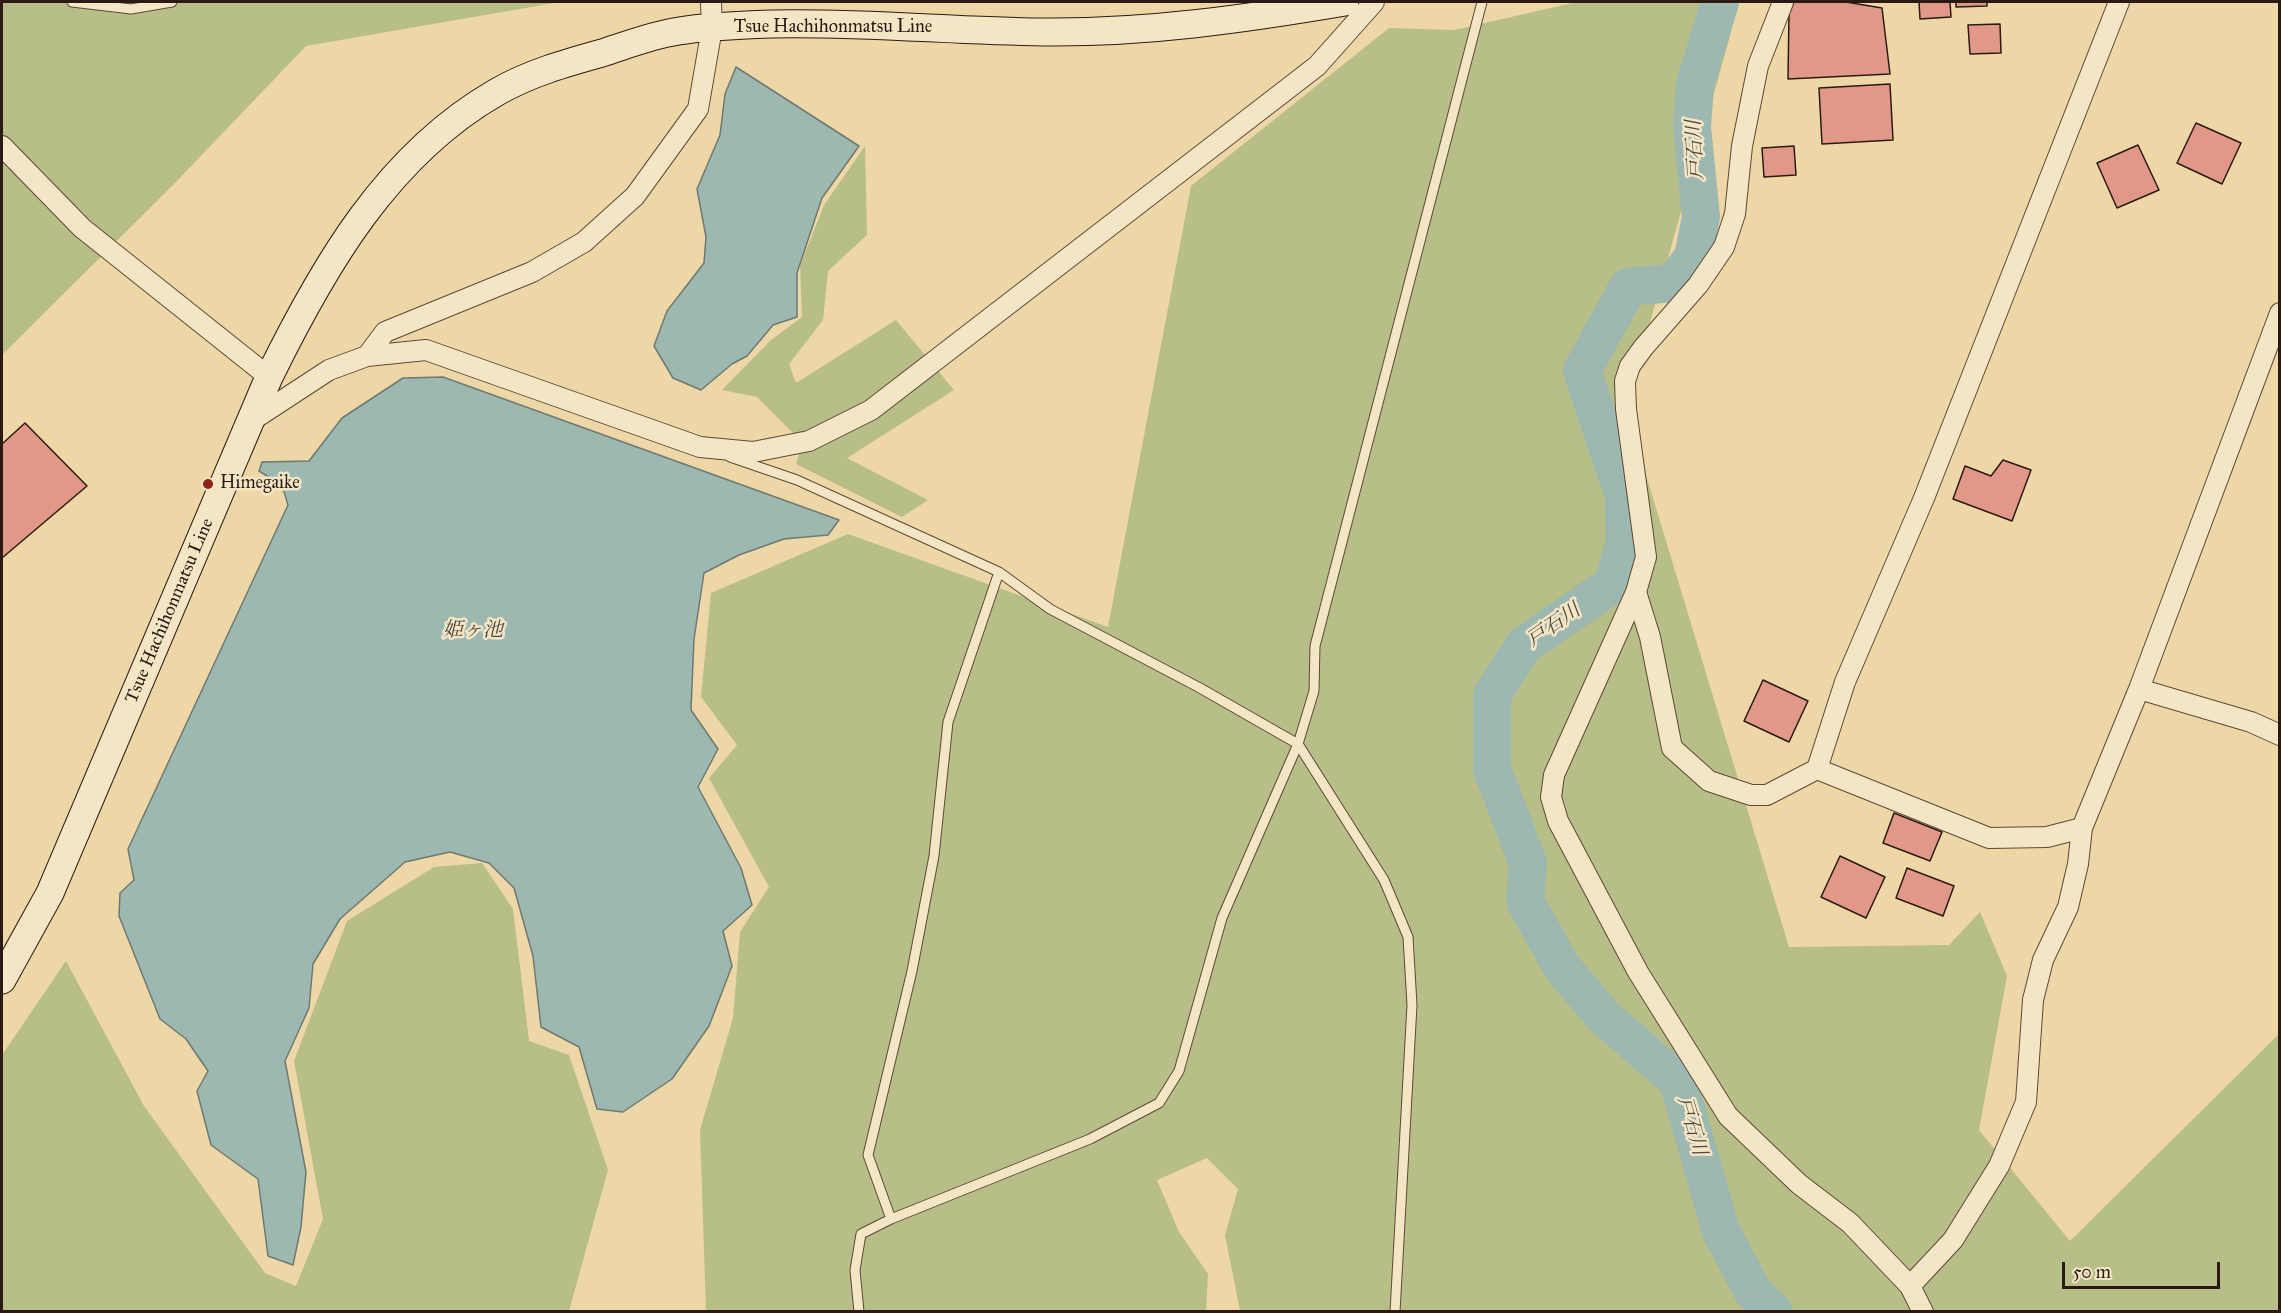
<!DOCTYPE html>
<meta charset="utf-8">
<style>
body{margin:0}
#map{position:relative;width:2281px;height:1313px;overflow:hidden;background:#eed7a6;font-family:"IM FELL Great Primer",serif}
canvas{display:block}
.frame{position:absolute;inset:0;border:3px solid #2b1a12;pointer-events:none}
.scale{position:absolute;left:2062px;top:1262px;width:158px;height:27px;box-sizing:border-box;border:3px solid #2b1a12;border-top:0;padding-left:8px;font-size:18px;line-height:21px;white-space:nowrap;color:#2b1a12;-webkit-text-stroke:4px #f4e5c5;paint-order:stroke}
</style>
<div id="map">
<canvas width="2281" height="1313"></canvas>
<div class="frame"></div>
<div class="scale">50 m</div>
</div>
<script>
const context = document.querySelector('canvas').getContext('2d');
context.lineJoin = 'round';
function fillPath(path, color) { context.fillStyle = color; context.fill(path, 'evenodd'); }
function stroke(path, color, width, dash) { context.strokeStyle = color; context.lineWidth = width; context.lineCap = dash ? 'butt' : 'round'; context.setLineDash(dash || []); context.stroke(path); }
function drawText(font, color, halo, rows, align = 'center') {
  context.font = font + ' "IM FELL Great Primer","Noto Serif JP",serif'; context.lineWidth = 5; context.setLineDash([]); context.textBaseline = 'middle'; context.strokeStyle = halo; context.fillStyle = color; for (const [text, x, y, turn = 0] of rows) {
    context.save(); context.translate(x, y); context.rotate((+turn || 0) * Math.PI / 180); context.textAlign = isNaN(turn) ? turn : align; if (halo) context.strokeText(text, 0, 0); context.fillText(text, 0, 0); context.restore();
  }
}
fillPath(new Path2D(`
 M2 2H560L306 46 174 184 2 355Z
 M1577 2H1737L1730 36 1626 409 1789 947 1949 945 1980 912 2007 976 1979 1130 2070 1241 2279 1034V1311H1240L1225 1235 1238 1189 1207 1158 1157 1180 1179 1232 1208 1274 1206 1311H706L700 1130 733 1018 740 932 769 887 709 778 737 745 701 697 711 593 848 534 1108 627 1191 186 1389 28 1454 30Z
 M865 146 867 235 828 271 823 320 789 364 796 383 896 320 954 390 847 458 928 500 902 517 796 464 802 442 757 397 722 390 771 340 802 317 800 266 824 205Z
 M482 863 513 909 529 1041 569 1055 608 1170 569 1311H2V1055L66 961 144 1106 265 1273 296 1286 323 1219 294 1061 347 921 434 867Z`), '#b8be87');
const water = new Path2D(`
 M736 67 859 146 822 198 797 273V317L773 325 747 356 732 364 701 390 673 378 654 346 667 311 704 263 706 237 697 189 720 135 725 94Z
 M443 377 839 520 828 535 784 539 739 555 704 573 694 639 691 710 718 749 698 787 741 868 752 905 723 931 732 966 709 1026 672 1079 623 1112 597 1109 579 1047 541 1027 533 956 514 888 489 863 450 852 405 862 340 919 313 964 309 1008 285 1061 306 1172 301 1227 293 1265 268 1256 258 1179 211 1145 197 1091 208 1071 186 1039 160 1019 119 916 120 893 134 880 128 849 288 505 282 485 259 471 262 462 309 461 342 418 403 378Z`);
fillPath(water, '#9cb8b0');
stroke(water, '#6f7971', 1.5);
stroke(new Path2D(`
 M1720 2 1695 85 1692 127 1701 217 1693 257 1673 283 1628 287 1582 371 1624 496 1625 541 1613 584 1524 645 1492 695V769L1528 863 1525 901 1562 967 1603 1016 1678 1081 1721 1231 1753 1292 1774 1312`), '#9cb8b0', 38);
const building = new Path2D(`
 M1794 2H1846L1882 8 1890 74 1788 79 1789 14Z
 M1919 2H1950L1951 17 1920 19Z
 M1956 2H1987V6L1956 7Z
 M2000 24 2001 53 1970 54 1968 25Z
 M1890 84 1893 140 1822 144 1819 88Z
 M2196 123 2241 143 2222 184 2177 163Z
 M2138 145 2159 190 2117 208 2097 163Z
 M1794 146 1796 175 1764 177 1762 148Z
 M25 423 87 486 2 558V444Z
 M2003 460 2031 470 2012 521 1953 499 1965 466 1991 476Z
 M1763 680 1808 701 1789 742 1744 721Z
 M1894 813 1942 832 1930 861 1883 843Z
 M1840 856 1885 877 1866 918 1821 897Z
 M1907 868 1954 886 1943 916 1896 898Z`);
fillPath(building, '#e19888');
stroke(building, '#2b1a12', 1.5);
const service = new Path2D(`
 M72 2 131 9 172 2
 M730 457 797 480 999 572 1050 609 1200 688 1298 744 1384 880 1408 937 1412 1005 1395 1312
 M891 1219 868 1155 912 971 934 856 948 722 999 572
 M859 1312 855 1270 861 1234 891 1219 1090 1139 1159 1103 1179 1071 1222 918 1298 744 1314 691 1315 646 1482 2`);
const minor = new Path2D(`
 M1783 2 1758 66 1742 146 1735 214 1724 247 1698 285 1643 348 1630 366 1625 381 1626 409 1646 557 1636 592 1554 775 1551 797 1558 821 1638 972 1728 1116 1799 1184 1850 1223 1910 1286 1923 1312
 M2 146 82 228 269 377
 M367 356 385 332 532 272 584 242 635 196 698 109 712 28 711 2
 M251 421 329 370 367 356 426 350 700 447 753 452 809 441 871 410 1317 66 1374 2
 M1636 592 1650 637 1672 748 1709 781 1751 795H1767L1817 769 1845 682 1924 498 2119 2
 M2139 689 2251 722 2280 735
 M1817 769 1989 838 2047 837 2082 828
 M1910 1286 1953 1240 1999 1166 2026 1102 2033 1000 2043 960 2068 907 2078 864 2082 828 2139 689 2280 313`);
const secondary = new Path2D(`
 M2 980 50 893 269 377C323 267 387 155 497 92 530 73 566 63 602 53 627 45 652 35 679 31 709 26 741 25 772 24 862 22 953 31 1044 32 1146 33 1245 19 1345 2`);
stroke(service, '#5c4937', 11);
stroke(minor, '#5c4937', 22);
stroke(secondary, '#2b1a12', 29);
stroke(service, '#f4e5c5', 9);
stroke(minor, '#f4e5c5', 20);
stroke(secondary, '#f4e5c5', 27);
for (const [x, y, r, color] of [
 [208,484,6,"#8f2418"]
]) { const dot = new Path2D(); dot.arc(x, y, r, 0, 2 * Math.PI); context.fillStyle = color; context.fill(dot); stroke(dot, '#f4e5c5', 2); }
drawText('18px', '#2b1a12', '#f4e5c5', [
 ["Tsue Hachihonmatsu Line",833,28],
 ["Tsue Hachihonmatsu Line",170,611,-67]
]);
drawText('18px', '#2b1a12', '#f4e5c5', [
 ["Himegaike",220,484]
], 'left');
drawText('italic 20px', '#4d4941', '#f4e5c5', [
 ["戸石川",1696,150,-93],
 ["戸石川",1554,626,-35],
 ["姫ヶ池",473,631],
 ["戸石川",1691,1126,74]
]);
</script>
